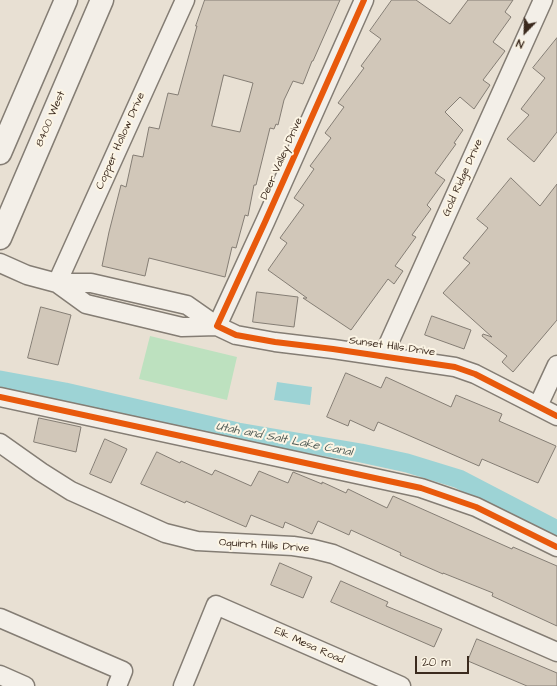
<!DOCTYPE html>
<style>
body{margin:0}
#map{position:relative;width:557px;height:686px;overflow:hidden;background:#e8e0d3;font-family:"Architects Daughter",sans-serif}
canvas{display:block}
.north{position:absolute;left:505px;top:12px;width:40px;height:40px;-webkit-text-stroke:3px #fcf5e5;paint-order:stroke;rotate:203deg;font-size:11px;font-weight:700;line-height:16px;text-align:center;color:#3b2a1e}
.north::after{content:'';display:block;margin:auto;width:14px;height:18px;background:#3b2a1e;clip-path:polygon(50% 0,100% 100%,50% 72%,0 100%)}
.scale{position:absolute;left:415px;top:656px;width:54px;height:18px;box-sizing:border-box;border:2px solid #3b2a1e;border-top:0;padding-left:5px;font-size:12px;line-height:14px;white-space:nowrap;color:#3b2a1e;-webkit-text-stroke:3px #fcf5e5;paint-order:stroke}
</style>
<div id="map">
<canvas width="557" height="686"></canvas>
<div class="north">N</div>
<div class="scale">20 m</div>
</div>
<script>
const context = document.querySelector('canvas').getContext('2d');
context.lineJoin = 'round';
function fillPath(path, color) { context.fillStyle = color; context.fill(path, 'evenodd'); }
function stroke(path, color, width, dash) { context.strokeStyle = color; context.lineWidth = width; context.lineCap = dash ? 'butt' : 'round'; context.setLineDash(dash || []); context.stroke(path); }
function drawText(font, color, halo, rows, align = 'center') {
  context.font = font + ' "Architects Daughter",sans-serif'; context.lineWidth = 4; context.setLineDash([]); context.textBaseline = 'middle'; context.strokeStyle = halo; context.fillStyle = color; for (const [text, x, y, turn = 0] of rows) {
    context.save(); context.translate(x, y); context.rotate((+turn || 0) * Math.PI / 180); context.textAlign = isNaN(turn) ? turn : align; if (halo) context.strokeText(text, 0, 0); context.fillText(text, 0, 0); context.restore();
  }
}
fillPath(new Path2D(`
 M150 336 237 357 227 400 139 379Z`), '#bde1bf');
fillPath(new Path2D(`
 M277 382 312 387 310 405 274 400Z`), '#9dd3d5');
stroke(new Path2D(`
 M0 380 65 392 238 432 361 453 407 463 459 479 557 530`), '#9dd3d5', 19);
const building = new Path2D(`
 M205 0H340L313 61H312L303 84 293 81 284 100 278 125 276 124 274 129 270 128 256 185H254L248 216 245 215 236 248 232 247 225 277 149 258 145 276 102 266 109 232 121 185 126 187 133 155 143 157 149 127 159 129 168 93 178 95 197 26H196ZM224 75 253 83 240 132 212 126Z
 M392 0H416L450 24 468 0H513L505 12 511 17 493 42 505 51 483 80 490 85 474 109 460 97 445 112 463 130 454 143 456 144 435 173 445 180 427 205 431 209 412 235 416 237 395 266 403 271 394 284 388 279 351 330 303 298H307L268 270 287 243 280 238 304 205 294 198 314 169 310 166 331 138 325 133 344 107 338 103 364 68 361 66 381 39 370 31Z
 M557 38V132L534 162 507 139 529 115 521 109 545 78 533 68Z
 M511 178 540 206 557 184V320L513 372 502 362 507 356 482 336 483 334 492 337 443 293 470 263 463 258 488 228 477 219Z
 M257 292 298 297 294 327 253 322Z
 M41 307 71 315 58 365 28 358Z
 M432 316 471 330 464 349 425 335Z
 M346 373 381 388 386 377 451 407 456 395 502 414 499 421 556 446 538 483 482 459 479 466 378 422 374 431 350 420 348 426 327 417Z
 M39 418 81 427 76 452 34 442Z
 M105 439 127 449 111 483 90 474Z
 M157 452 180 463 181 461 212 475 215 470 251 486 259 471 288 483 293 472 322 484V482L346 493 348 489 387 508 393 496 512 549 513 547 557 566V626L492 596 493 593 443 573V574L400 555 401 553 351 530 349 535 318 521 312 534 285 522 283 528 251 515 246 527 186 501 185 503 141 484Z
 M280 563 312 577 303 598 271 585Z
 M341 581 388 602 386 606 442 629 434 647 331 602Z
 M477 639 557 673V686H527L468 661Z`);
fillPath(building, '#d1c7b9');
stroke(building, '#847d74', 1);
const minor = new Path2D(`
 M364 0 265 222 217 326 236 335 275 342 333 349 455 367 475 374 557 416
 M0 263 27 275 57 283H91L187 305 217 326 182 327 86 304 57 283
 M57 283 185 0
 M383 356 543 0
 M0 397 421 488 476 507 557 547
 M538 406 557 365
 M0 443 41 472 71 491 165 533 197 541 293 546 313 549 333 554 557 652
 M0 618 123 671 117 686
 M0 675 25 686
 M183 686 216 605 401 686`);
const major = new Path2D(`
 M0 153 66 0
 M0 238 102 0`);
stroke(minor, '#847d74', 21);
stroke(major, '#847d74', 25);
stroke(minor, '#f3efe8', 18);
stroke(major, '#f3efe8', 22);
stroke(new Path2D(`
 M364 0 265 222 217 326 236 335 275 342 333 349 455 367 475 374 557 416
 M0 397 421 488 476 507 557 547`), '#e8590c', 6);
drawText('11px', '#3b2a1e', '#fcf5e5', [
 ["8400 West",51,119,-67],
 ["Copper Hollow Drive",121,141,-66],
 ["Deer Valley Drive",282,159,-66],
 ["Gold Ridge Drive",463,178,-66],
 ["Sunset Hills Drive",392,347,8],
 ["Oquirrh Hills Drive",264,546,4],
 ["Elk Mesa Road",309,646,24]
]);
drawText('italic 12px', '#4f5b55', '#fcf5e5', [
 ["Utah and Salt Lake Canal",284,440,11]
]);
</script>
